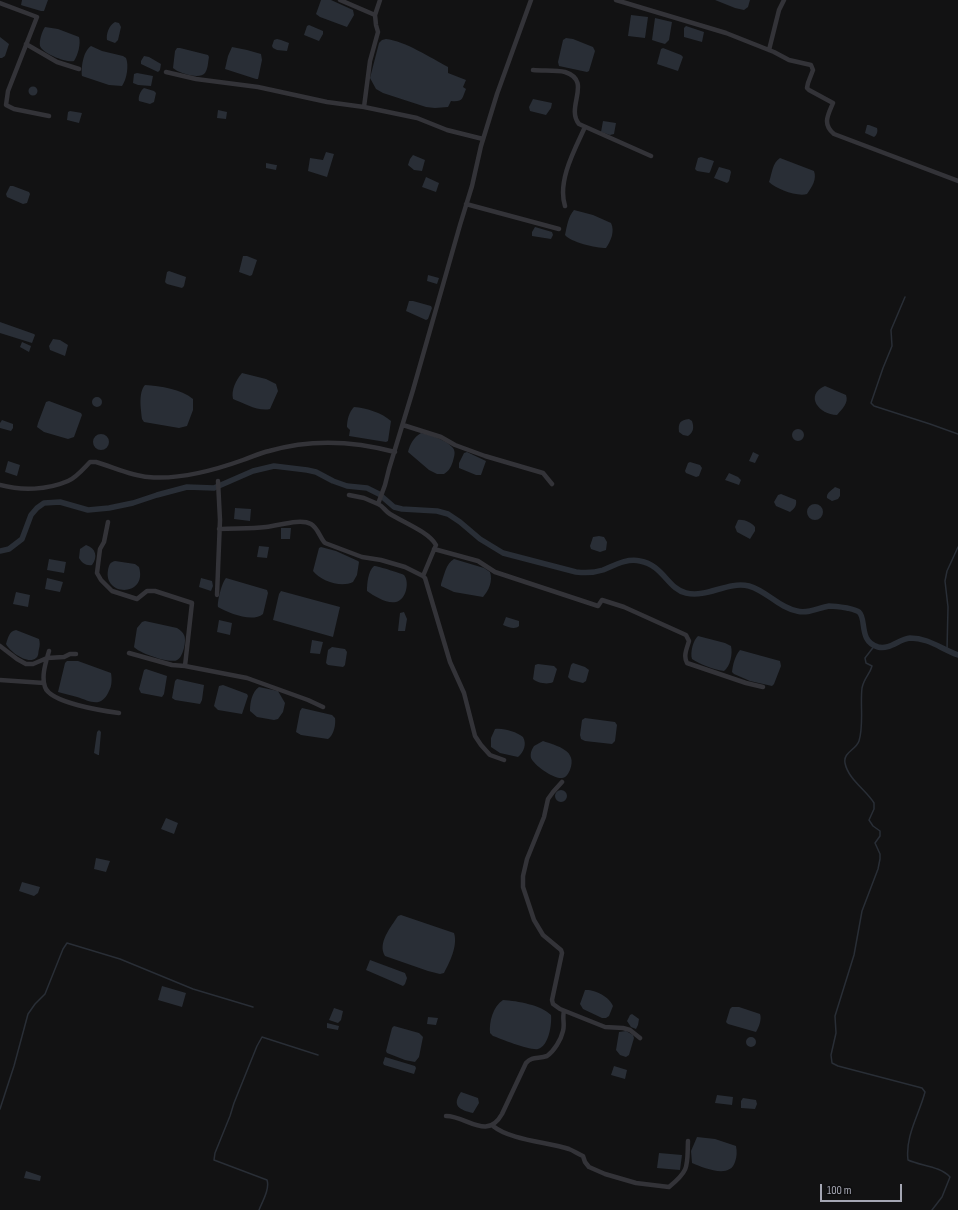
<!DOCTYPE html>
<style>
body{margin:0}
#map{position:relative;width:958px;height:1210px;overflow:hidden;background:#121213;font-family:"Sofia Sans Condensed",sans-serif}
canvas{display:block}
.scale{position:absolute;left:820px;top:1184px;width:82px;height:18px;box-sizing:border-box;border:2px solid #a4a6b3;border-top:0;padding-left:5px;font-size:12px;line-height:14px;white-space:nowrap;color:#a4a6b3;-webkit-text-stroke:3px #0d0d0e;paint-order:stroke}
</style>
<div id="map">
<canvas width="958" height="1210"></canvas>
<div class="scale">100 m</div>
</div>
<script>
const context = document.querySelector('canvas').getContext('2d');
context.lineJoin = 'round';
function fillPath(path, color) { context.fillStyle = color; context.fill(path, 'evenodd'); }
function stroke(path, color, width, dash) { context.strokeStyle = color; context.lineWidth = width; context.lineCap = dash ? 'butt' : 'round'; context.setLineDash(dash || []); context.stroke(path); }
fillPath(new Path2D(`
 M22 0H48L44 11H41L24 6 21 5Z
 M321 0H331L353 10 354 15 347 27 320 17 316 14Z
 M715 0H750L748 7 744 10 735 8Z
 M631 15 648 17 645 38 628 36Z
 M655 18 672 22 669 40 665 44 658 42 652 40Z
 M115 22 119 23 121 27 118 40 115 43 107 40C106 34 109 25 115 22Z
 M309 25 323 31V34L319 41 304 35 307 26Z
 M686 26 704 32 702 42 684 37V28Z
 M45 27 58 29 79 37C81 44 78 55 74 61 67 63 43 54 40 46 39 41 42 31 45 27Z
 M0 37 9 44 5 56 2 58H0Z
 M566 38 573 39 593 47 595 51 589 71 587 72 559 66 558 62 563 40Z
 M277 39 281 40 289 43 287 51 277 50 273 48 272 46 274 40Z
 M386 39C405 41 431 58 448 67V73L466 80 463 87 466 89C462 99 463 102 451 101L448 107 435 108 426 107 383 93 376 89 370 78 379 43 382 40Z
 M91 46 102 51 123 56 126 58C129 65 127 79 122 86L109 85 82 76C81 68 83 51 91 46Z
 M232 47 247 50 261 54 262 60 258 79H256L225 69 228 56Z
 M177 48H180L208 55 209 57C208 62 208 69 205 73 200 80 178 73 173 68L175 51Z
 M663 48 681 55 683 57 678 71 657 64 661 49Z
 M144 56 149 57 161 64 160 70 158 72 141 64V61Z
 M137 73 153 76 151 86 138 85 133 83 134 74Z
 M28.5 91a4.5 4.5 0 1 1 9 0a4.5 4.5 0 1 1-9 0Z
 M144 88 154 91 156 93 154 102 150 104 139 101C138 97 140 91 144 88Z
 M533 99 552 103 551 108 546 115 530 111 529 107Z
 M218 110 227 112 226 119 217 118Z
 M70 111 82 113 79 123 67 120 68 112Z
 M603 121 616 123 614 134 610 135 601 132Z
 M867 125H869L877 128C878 131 877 135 874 137L865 133Z
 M326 152 334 154 327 177 308 171 310 158 323 160Z
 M413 155 425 160 422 171 414 170 408 165 410 159Z
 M701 157 714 161 710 172 709 173 697 171 695 169 698 158Z
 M780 158 814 171C817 179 812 187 807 194 797 197 776 189 769 182 772 174 772 163 780 158Z
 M266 163 276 165H277L276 170 266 168Z
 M719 167 730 170 731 172 729 181 727 183 714 178Z
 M426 177 439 183 436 192 422 187Z
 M10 186H13L29 192 30 194 27 203 23 204 7 197 6 194Z
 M574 210 593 215 611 223C615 231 611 241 606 248 596 248 570 242 565 235 567 226 568 217 574 210Z
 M535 227 552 232 553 235 551 239 532 236V232Z
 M243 256H247L257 260 252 275 250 276 239 272Z
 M169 271 186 277 184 286 182 288 167 284 165 282 167 272Z
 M428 275 439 278 437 284 427 281Z
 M409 301H413L431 306 432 308 428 319 426 320 406 311Z
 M0 322 34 334 35 335 32 343 0 333Z
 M53 339 60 340 68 345 65 356 50 350 49 346Z
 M22 342 31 346 29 352 20 347Z
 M242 373 266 379 276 384 278 391 270 409C259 412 243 403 233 399 231 390 236 380 242 373Z
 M145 385C161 386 181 389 193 399V410L187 426 179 428 144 422 142 419C141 409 138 393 145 385Z
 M825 386 846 395C849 403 842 409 837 415 819 415 804 395 825 386Z
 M92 402a5 5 0 1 1 10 0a5 5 0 1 1-10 0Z
 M49 401 81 413 82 415 74 437 68 439 44 432 37 427 38 423 46 402Z
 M354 407C367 408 382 413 391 421L388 441 386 442 349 436 350 430 347 427C347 420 349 412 354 407Z
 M689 419 692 421C694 427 694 432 688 436L683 435 679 432C678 423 680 420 689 419Z
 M2 420 13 424V428L11 431 0 428V423Z
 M792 435a6 6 0 1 1 12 0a6 6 0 1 1-12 0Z
 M421 433C429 434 448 441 453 448 456 452 454 457 453 461 451 467 449 471 444 474H437L429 470 408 452C410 444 414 437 421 433Z
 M93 442a8 8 0 1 1 16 0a8 8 0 1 1-16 0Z
 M467 452 486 461 481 475H476L459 468V463L464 453Z
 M753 452 759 455 755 463 749 461Z
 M8 461 20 465 17 476 5 472Z
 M690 462 700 465 702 468 699 476 696 477 686 473 685 471 688 463Z
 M729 473 738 477 741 480 739 485 725 480Z
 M835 487 840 489V496L838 499 832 501 827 498C826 493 832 490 835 487Z
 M781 494 796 500C797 506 794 509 790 512L776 506 774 502 778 495Z
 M807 512a8 8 0 1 1 16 0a8 8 0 1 1-16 0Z
 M235 508 251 509 250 521 234 519Z
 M738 520C744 519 752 523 755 527V531L750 539 737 532 735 527Z
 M281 528H291L290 539H281Z
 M599 536 604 537 607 542 606 550 600 552 591 549 590 546 593 537Z
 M86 545C96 548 98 557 92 565 86 566 82 563 79 558L80 549Z
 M259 546 269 547 267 558 257 557Z
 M321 547 336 551 358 561 359 562 357 575 353 582C341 588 321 581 313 571L319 548Z
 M49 559 66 562 64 573 47 570Z
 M454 559 484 568 490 572C493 581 489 590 483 597L454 592 441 586V584C444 576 446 563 454 559Z
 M115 561 135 564 139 567C148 597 103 597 108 570 109 565 110 562 115 561Z
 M374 566C378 566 403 574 404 575 410 582 406 600 396 602 387 604 374 596 367 591 367 584 368 571 374 566Z
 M47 578 63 582 60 592 45 589Z
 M201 578 212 581 213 586 211 591 199 587Z
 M226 578 267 590 268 593 263 614C252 623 229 613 218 607 217 602 222 582 226 578Z
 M281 591 340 607 333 637 273 620 279 594Z
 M16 592 30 595 28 607 13 604Z
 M404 612 407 619 405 631H398L400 613Z
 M506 617 519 621V626C515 630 508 627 503 625Z
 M219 620 232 623 230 635 217 632Z
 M145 621 177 628C180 630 183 632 184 635 187 640 183 658 177 660 170 664 139 653 134 647L137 628 142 622Z
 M16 630 39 639C40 643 40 645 39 649 38 652 39 656 36 658 28 665 10 652 6 644 8 638 9 631 16 630Z
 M698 636 725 643 731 646C733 654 730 667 724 671 712 669 702 665 692 659 690 653 693 640 698 636Z
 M312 640 323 642 320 654 310 653Z
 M332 647 345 649 347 652 345 665 343 667 328 665 326 663 328 650Z
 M740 650 780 661 781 666 774 684 772 686 750 681 734 674 732 672C733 664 735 656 740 650Z
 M67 661H78L111 673C112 679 112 686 109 691 101 709 90 701 77 697 71 695 64 694 58 692L65 663Z
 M573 663 585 667 589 670 586 681 583 683 571 680 568 677 571 665Z
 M538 664 554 666 557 669 553 682C548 685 537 683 533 679L535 665Z
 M146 669 167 676 164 694 162 697 141 693 139 689 144 670Z
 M177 679 204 685 202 700 200 704 175 700 172 698 175 681Z
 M223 685 247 694 248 696 242 714 218 710 214 706 219 686Z
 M259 687 278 691 285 703 283 712 278 719 274 720 257 717 250 711C250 702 252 692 259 687Z
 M302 708 332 715 335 718C336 724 334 735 328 739L301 735 296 732 300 711Z
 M585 718 615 722 617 725 615 741 612 744 585 741 581 739 580 735 582 720Z
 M495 729C505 728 516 732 523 737 527 744 524 752 518 757L500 753 491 747V738Z
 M99 730 101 732 99 755H98L94 753 97 732Z
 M543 741C557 746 578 750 570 770 568 774 566 778 562 778 553 779 534 765 531 758 530 753 532 749 534 746Z
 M555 796a6 6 0 1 1 12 0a6 6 0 1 1-12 0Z
 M166 818 178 823 174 834 161 829Z
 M96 858 110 861 106 872 94 869Z
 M22 882 40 887 38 893 34 896 19 891Z
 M401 915 454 933C458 945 450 962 444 973L440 974 428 971 385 956C377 943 391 927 398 916Z
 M370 960 405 973 407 978 405 984 403 986 366 970Z
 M162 986 186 993 182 1007 158 1000Z
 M585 990C594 989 610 997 613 1006L609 1016 606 1018H602L583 1009 580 1004Z
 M503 1000C518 1001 541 1005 551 1015 552 1024 549 1046 538 1049 531 1051 501 1039 493 1036L490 1033C489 1022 493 1006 503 1000Z
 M732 1007H739L760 1014C762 1019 759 1027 756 1032L728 1024 726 1022 730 1009Z
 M334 1008 343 1011 341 1020 338 1023 329 1020Z
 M632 1014 639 1019 638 1025 636 1029 631 1027 627 1021 630 1015Z
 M428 1017 438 1018 436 1025 427 1024Z
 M327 1023 339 1026 338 1030 327 1028Z
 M394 1026 419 1033 423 1037 419 1057 415 1062 405 1060 387 1053 386 1051 392 1028Z
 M626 1031 633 1035 634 1038 629 1055 626 1057 620 1055 616 1050 619 1032Z
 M746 1042a5 5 0 1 1 10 0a5 5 0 1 1-10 0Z
 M385 1057 415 1066 416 1068 414 1074 384 1065 383 1063Z
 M614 1066 627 1070 625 1079 611 1075Z
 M461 1092 478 1098 479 1103 473 1113C460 1110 451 1106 461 1092Z
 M717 1095 733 1097 732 1105 715 1103Z
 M743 1098 756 1100 757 1104 755 1109 741 1108V1101Z
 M697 1137 715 1139 736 1146C737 1151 737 1157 735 1162 730 1179 704 1168 692 1163L691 1151Z
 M659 1153 682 1155 680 1170 657 1168Z
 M26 1171 41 1176 40 1181 24 1178Z`), '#292e36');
stroke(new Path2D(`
 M905 297 891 330 892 346 890 351 883 368 871 403 874 406 930 424 958 434
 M875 645 865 658 866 663 872 666C870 674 864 678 862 688 860 705 864 725 859 741 856 750 843 752 845 763 848 779 866 790 874 803V809L869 820 873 826 880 831V836L875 843 880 854V859L878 869 862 911 854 955 835 1016 836 1033 831 1055 832 1063 838 1066 922 1088 925 1092C919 1115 905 1136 908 1160 921 1166 940 1166 950 1177L942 1197 932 1210
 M947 650 948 607 945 581 947 571 958 547
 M0 1109 14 1066 28 1014 35 1004 45 994 63 949 67 943 120 959 193 989 253 1007
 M259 1210C262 1202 270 1189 267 1180L214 1160 215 1153 230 1116 234 1103 257 1046 262 1037 318 1055`), '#292e36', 1.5);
stroke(new Path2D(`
 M0 551 9 549 22 539 31 515 37 508 44 503 60 502 88 510 109 508 133 503 157 495 187 487 214 488 253 471 274 466 307 470 316 472 333 481 347 486 367 488 379 494 394 507 402 509 437 511 448 514 460 522 480 539 503 553 576 572C585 573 594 573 603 570 615 565 627 558 640 561 663 565 668 589 686 593 708 598 727 581 749 586 767 591 779 608 797 611 808 614 818 608 829 606 835 606 841 607 847 608 851 609 856 610 859 612 867 619 858 641 878 647 890 650 899 639 910 638 929 638 941 649 958 655`), '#292e36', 5.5);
stroke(new Path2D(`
 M340 0 375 15 380 0
 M616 0 726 33 774 52 789 60 811 65 813 70 808 83 807 88 809 90 833 103C828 115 822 124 834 134L958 181
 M0 3 37 17 8 91 6 105 14 109 49 116
 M26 44 57 62 79 69
 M769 50 779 10 784 0
 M533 70C543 71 556 70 565 72 593 81 565 107 579 124L651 156
 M166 72 196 79 258 87 327 102 364 107 417 118 447 130 483 139
 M364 107 370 61 378 32 376 25 375 15
 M466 204 559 229
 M565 206C557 181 575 149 585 127
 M403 425 441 437 455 445 485 456 543 473 552 484
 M0 485C22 491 47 490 68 481 77 477 84 468 90 462H96C113 467 131 476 148 477 178 480 215 470 243 460 252 457 260 453 269 451 310 439 354 441 395 452
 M349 495 364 498 378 504 385 485 389 469 413 390 460 225 472 186 481 146 497 94 531 0
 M378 504C383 506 385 511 390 514 403 522 429 532 436 545L423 576
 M108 522 104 542 100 549 97 573 101 580 112 591 137 599 147 591H155L192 603 185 666
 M219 529C235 528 250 529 266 527 278 526 300 518 311 524 318 528 320 538 325 543L362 557 381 560 405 567 423 576 425 578 450 662 464 693 475 736 481 745 490 755 504 760
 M434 549 478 561 495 572 598 606 602 600 624 607 686 635 689 641C687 648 683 656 687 663L746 683 763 687
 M217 595 220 520 218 481
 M0 646 17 659 26 664H33L47 658 64 657 70 654H76
 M49 651C46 662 41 676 45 687 50 703 104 711 119 713
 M129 653 172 665 185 666 247 678 308 700 323 707
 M0 680 44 683
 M562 782 553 792 548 799 544 817 527 859 523 876V887L534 920 543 935 561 950 562 953 552 1000 553 1004 560 1009 605 1027 623 1028 630 1030 640 1038
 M446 1116C467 1116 487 1141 502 1114L526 1063C532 1056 538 1059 547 1056 554 1051 561 1040 563 1031 565 1024 562 1018 564 1011
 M493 1126C510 1140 547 1142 569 1149 574 1151 578 1154 583 1156L585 1162 589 1167 605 1174 636 1183 669 1187C690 1170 687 1166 688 1141`), '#333338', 4.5);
</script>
